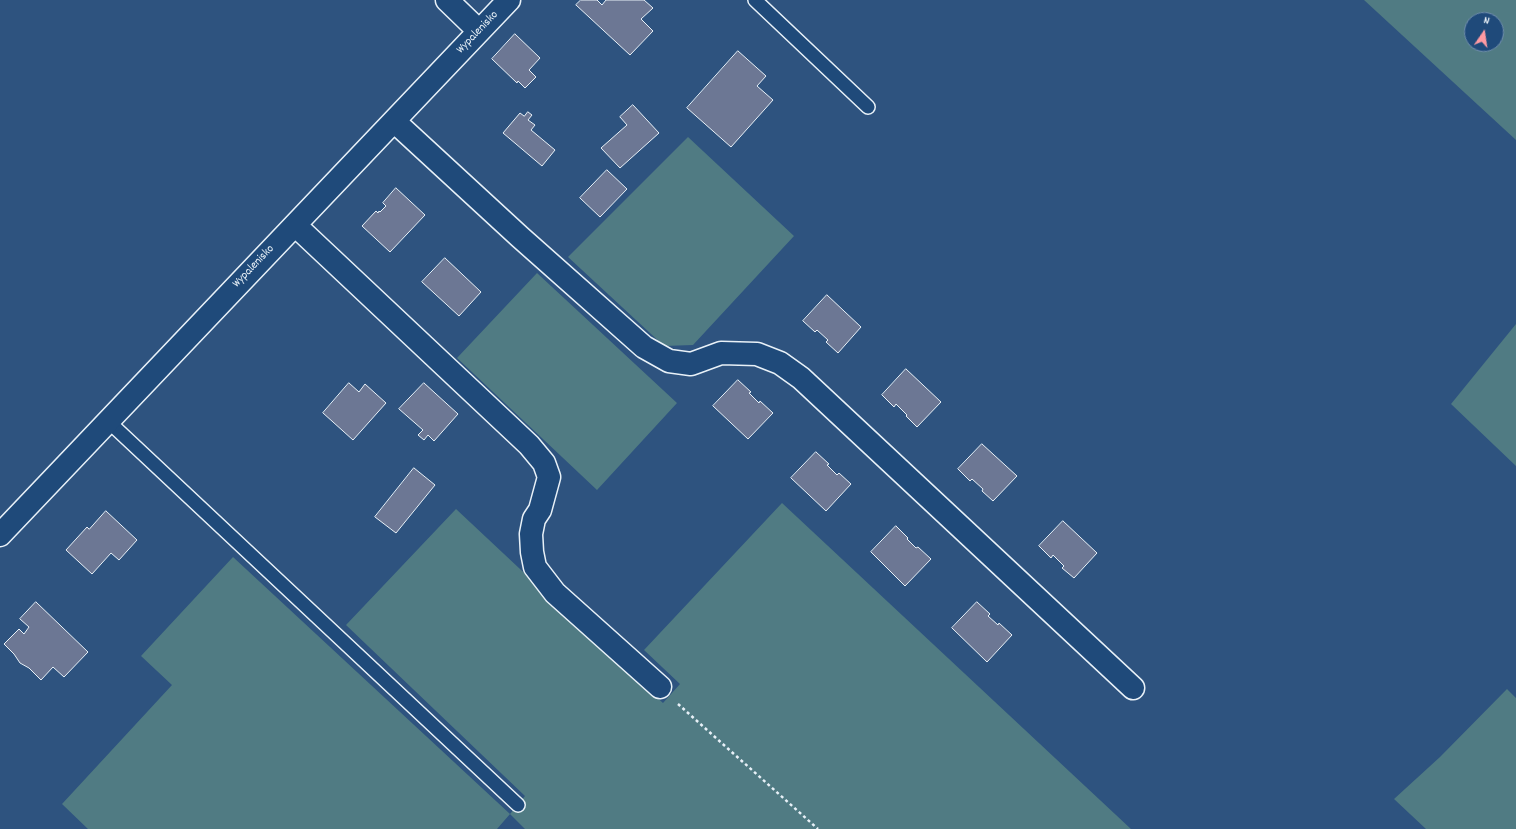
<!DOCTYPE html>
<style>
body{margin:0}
#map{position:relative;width:1516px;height:829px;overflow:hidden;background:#2e537f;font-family:Dekko,sans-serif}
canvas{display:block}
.north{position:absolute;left:1464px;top:12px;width:40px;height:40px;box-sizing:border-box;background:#1f4a7a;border:1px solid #6f8dac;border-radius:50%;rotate:13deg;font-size:11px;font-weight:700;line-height:16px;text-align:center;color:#e8f1f8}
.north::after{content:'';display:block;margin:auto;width:14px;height:18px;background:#ff9aa2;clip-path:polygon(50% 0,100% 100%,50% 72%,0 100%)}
</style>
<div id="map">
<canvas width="1516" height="829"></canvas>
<div class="north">N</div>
</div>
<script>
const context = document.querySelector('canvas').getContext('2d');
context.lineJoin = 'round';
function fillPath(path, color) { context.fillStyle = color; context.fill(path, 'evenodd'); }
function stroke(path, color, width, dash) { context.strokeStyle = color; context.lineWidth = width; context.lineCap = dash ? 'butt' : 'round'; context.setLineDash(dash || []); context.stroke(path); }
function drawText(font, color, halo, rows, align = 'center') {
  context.font = font + ' Dekko,sans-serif'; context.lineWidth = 3.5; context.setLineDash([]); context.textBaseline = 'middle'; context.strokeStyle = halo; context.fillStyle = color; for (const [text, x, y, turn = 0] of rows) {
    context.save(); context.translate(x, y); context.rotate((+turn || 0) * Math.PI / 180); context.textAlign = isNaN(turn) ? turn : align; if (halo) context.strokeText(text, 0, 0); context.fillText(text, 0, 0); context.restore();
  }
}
fillPath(new Path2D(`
 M1364 0H1516V140ZM1472 20H1496V44H1472Z
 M688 137 794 236 693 345 664 346 568 257Z
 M537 273 677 403 597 490 457 358Z
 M1516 324V466L1451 404Z
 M782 503 1131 829H525L510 814 497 829H88L62 804 172 685 141 656 233 557 510 814 525 796 346 625 456 509 663 703 680 684 644 650Z
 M1507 689 1516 698V829H1426L1394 799 1440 757Z`), '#507b83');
const building = new Path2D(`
 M581 0H597L602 5 606 0H644L653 8 641 19 653 31 630 55 576 5Z
 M515 34 540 58 529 70 536 77 525 88 518 81 517 83 492 59Z
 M738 51 766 76 757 86 773 100 731 147 687 108Z
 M633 105 659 133 620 168 601 148 627 125 620 117Z
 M528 112 532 115 528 120 535 125 531 130 555 150 542 166 503 133 520 113 524 116Z
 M607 170 627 189 600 217 580 198Z
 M396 188 425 215 390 252 362 226 376 211 378 213 379 211 380 212 386 206 383 203Z
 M445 258 481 292 459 316 422 282Z
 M827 295 861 327 838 353 826 342 828 340 817 330 815 332 803 321Z
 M906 369 941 402 917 427 906 416 907 415 896 404 894 407 882 395Z
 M738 380 751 392 749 393 759 403 760 401 773 413 748 439 713 406Z
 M349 383 359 392 365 384 386 403 353 440 323 413Z
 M424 383 458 414 434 441 428 435 424 440 418 435 423 430 399 409Z
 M982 444 1017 476 993 501 982 491 983 489 972 479 970 481 958 469Z
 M816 452 829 464 827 465 837 475 839 473 851 484 826 511 791 478Z
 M414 468 435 485 396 533 375 517Z
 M106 511 137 540 119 560 111 553 92 574 66 550 87 527 89 529Z
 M1063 521 1097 553 1074 578 1062 568 1064 566 1053 555 1051 558 1039 546Z
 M896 526 908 538 907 539 916 548 918 547 931 559 905 586 871 552Z
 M36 602 88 652 64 677 53 667 41 680 29 668 20 663 14 654 4 644 19 629 24 634 29 627 20 619Z
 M977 602 990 614 988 616 998 625 999 623 1012 635 987 662 952 628Z`);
fillPath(building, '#6c7794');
stroke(building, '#e8f1f8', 1);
const service = new Path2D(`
 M755 0 868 107
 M108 421 518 805`);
const minor = new Path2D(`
 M447 0 479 31
 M394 121 520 237 644 347 669 361 691 364 721 353 757 354 780 363 801 378 1133 688
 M295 225 529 445 544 463 549 477 540 510 534 519 531 534 532 552 535 567 555 593 660 687
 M0 535 509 0`);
stroke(service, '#e8f1f8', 16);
stroke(minor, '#e8f1f8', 25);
stroke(new Path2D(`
 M678 704 818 829`), '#e8f1f8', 2.5, [3, 3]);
stroke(service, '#1f4a7a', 13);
stroke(minor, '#1f4a7a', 22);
drawText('12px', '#e8f1f8', '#1f4a7a', [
 ["Wypalenisko",478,33,-46],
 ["Wypalenisko",254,267,-46]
]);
</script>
